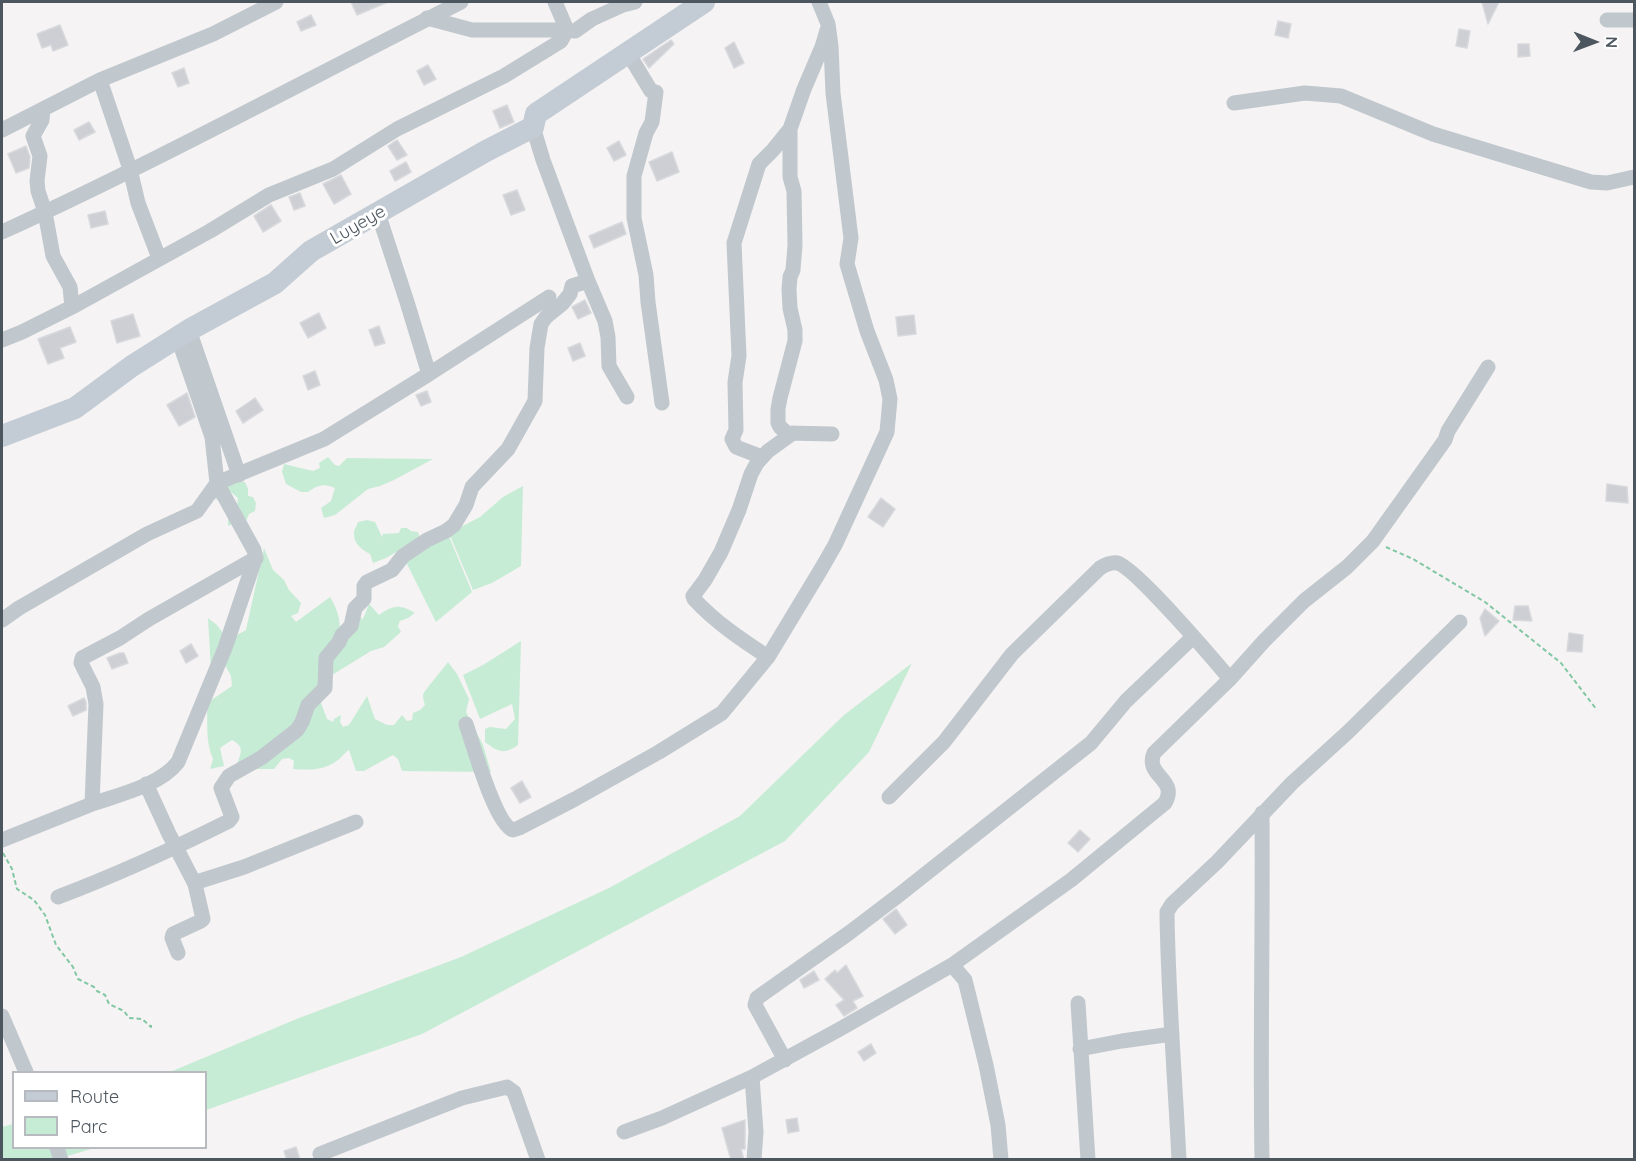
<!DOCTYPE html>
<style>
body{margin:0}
#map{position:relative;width:1636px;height:1161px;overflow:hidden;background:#f5f3f3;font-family:Quicksand,sans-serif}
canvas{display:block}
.frame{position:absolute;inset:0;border:3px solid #4c565e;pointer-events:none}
.legend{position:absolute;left:12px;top:1071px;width:195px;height:78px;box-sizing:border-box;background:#fff;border:2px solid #b7bbbf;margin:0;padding:8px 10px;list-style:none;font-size:18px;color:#4c565e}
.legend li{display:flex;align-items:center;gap:12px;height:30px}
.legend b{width:30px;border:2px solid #b7bbbf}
.north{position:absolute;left:1564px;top:12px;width:60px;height:60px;-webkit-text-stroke:4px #fff;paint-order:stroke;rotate:91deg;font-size:16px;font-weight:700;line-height:24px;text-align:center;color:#4c565e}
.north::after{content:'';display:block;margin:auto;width:21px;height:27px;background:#4c565e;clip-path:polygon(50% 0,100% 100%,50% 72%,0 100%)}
</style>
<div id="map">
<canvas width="1636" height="1161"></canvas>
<div class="frame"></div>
<ul class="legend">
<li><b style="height:8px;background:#c3cbd4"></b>Route</li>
<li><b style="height:16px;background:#c7ecd5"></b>Parc</li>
</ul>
<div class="north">N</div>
</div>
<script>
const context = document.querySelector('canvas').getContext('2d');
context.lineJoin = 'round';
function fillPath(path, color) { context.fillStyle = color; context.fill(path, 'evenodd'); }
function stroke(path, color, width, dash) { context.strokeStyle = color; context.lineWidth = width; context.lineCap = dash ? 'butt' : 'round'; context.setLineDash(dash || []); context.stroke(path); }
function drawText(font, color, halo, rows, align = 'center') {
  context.font = font + ' Quicksand,sans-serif'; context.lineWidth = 6; context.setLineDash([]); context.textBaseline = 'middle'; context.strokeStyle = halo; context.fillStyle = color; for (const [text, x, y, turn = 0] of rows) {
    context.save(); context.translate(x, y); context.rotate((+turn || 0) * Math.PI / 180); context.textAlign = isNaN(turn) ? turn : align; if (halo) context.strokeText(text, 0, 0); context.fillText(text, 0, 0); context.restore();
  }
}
fillPath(new Path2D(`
 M328 457 335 465 339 466 347 458 433 459 394 480 380 486 368 489 335 515 324 518 321 508 331 501 335 488C324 483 317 485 308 492H301L286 484 282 472 284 464 313 471 320 468 319 463Z
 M228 482H245L248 489V496L253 497 256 503 255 511 249 514 244 526 238 521 228 526V518L237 507 238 498 231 492 223 500 211 499Z
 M523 486 521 566 492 583 473 590 449 533 480 517 503 497Z
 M367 520 375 522 382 537 383 534 399 533 401 528H407L411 531 418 532 420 538 386 558 373 563 370 554C362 550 353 543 354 533 354 529 357 526 358 522Z
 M448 534 472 592 436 622 404 558Z
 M264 548 273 570 284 580 289 590 301 603 298 613 291 616 296 622 330 597C337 608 340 618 340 631L357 616 363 619 369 604 379 615C393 605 400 604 415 613L408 618 400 621 398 626 401 632 384 647 371 651 332 675 318 695 327 719 333 722 334 719 341 715 340 722 343 727 349 725 367 696 375 719 387 725H394L402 715 407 721 412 720 413 713 420 710 425 705C424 702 423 699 423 695 423 692 444 668 448 662L457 674 469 699 466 712 483 745 491 772 402 771 398 759 393 755 364 771H356L349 750C344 753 342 757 338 760 324 771 309 770 293 769L294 761 289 758 282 759 274 769H235C238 758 248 748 232 740L220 748 224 766 210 769 213 759C205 742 208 721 207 703L232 686 231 676 224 663 211 671 208 618 217 625 228 640 246 630Z
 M521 641 518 745C504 755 498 752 485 742V729L490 727 506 729 515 719 512 704 480 719 463 675 483 665Z
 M912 663 869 752 785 841 422 1034 206 1110V1072H170L299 1018 461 957 609 888 740 816 844 715Z
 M13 1124 14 1148H94L58 1159 2 1160V1127Z`), '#c7ecd5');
const building = new Path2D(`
 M351 2H388L357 15Z
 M1482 2H1499L1488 24Z
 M311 15 316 25 301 31 297 22Z
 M1278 21 1291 24 1288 38 1275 35Z
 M60 25 68 45 53 51 51 45 42 48 37 34Z
 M1459 29 1470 31 1467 48 1456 46Z
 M671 40 674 44 649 68 643 59Z
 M734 42 744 63 734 68 725 48Z
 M1518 44H1529L1530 56 1518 57Z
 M428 65 436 79 424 85 417 71Z
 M184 68 189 83 178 87 172 73Z
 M507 105 514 122 500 128 493 111Z
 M89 122 95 132 79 140 74 130Z
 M397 140 407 155 397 160 388 146Z
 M619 141 626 155 614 161 607 148Z
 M26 146 30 157 29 168 16 173 8 154Z
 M672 152 679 172 657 181 649 162Z
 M406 162 411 172 395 181 390 171Z
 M341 175 351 194 334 204 323 184Z
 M517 190 525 210 511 215 503 195Z
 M300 193 305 206 294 210 289 197Z
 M271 205 281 221 263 232 254 216Z
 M105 211 108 224 91 228 88 215Z
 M622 222 626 234 594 248 589 236Z
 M585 300 591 313 578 319 572 307Z
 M319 313 326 328 308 338 300 323Z
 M133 314 140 336 117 343 111 321Z
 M914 315 916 334 898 336 896 317Z
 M379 326 385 343 375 346 369 330Z
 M70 327 76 342 60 348 64 358 48 364 38 339Z
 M580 343 585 356 573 361 568 348Z
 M315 371 320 385 308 390 303 376Z
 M427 391 431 402 421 406 416 395Z
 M187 393 195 417 179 426 167 405Z
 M255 398 263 410 243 423 236 411Z
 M1607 484 1627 487 1628 503 1606 501Z
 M881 498 895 509 883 527 868 517Z
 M1515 606H1528L1532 621 1513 620Z
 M1485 609 1499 621 1485 636 1480 618Z
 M1569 633 1583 635 1582 652 1567 651Z
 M191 644 198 656 186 663 180 651Z
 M120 653H124L128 663 112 669 107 658Z
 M84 698 86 702V710L73 716 68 706Z
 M522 781 531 797 520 803 511 788Z
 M1080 830 1090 839 1078 852 1068 843Z
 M896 909 907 925 895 934 883 919Z
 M846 965 863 996 853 1001 857 1008 844 1016 836 1005 844 1000 825 979 835 970 837 973Z
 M814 971 819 980 804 988 800 980Z
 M871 1044 876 1053 864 1061 858 1052Z
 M797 1118 799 1131 788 1133 786 1120Z
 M745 1120V1149H741L744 1160H731L722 1128Z
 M296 1147 300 1160H287L284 1151Z`);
fillPath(building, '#cdcfd4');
stroke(building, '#d7d9dd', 1.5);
stroke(new Path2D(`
 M1386 547 1413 559 1485 602 1561 663 1597 710
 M3 853 12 869 17 889 34 900 45 915 56 945 73 967 78 979 94 987 97 991 105 995 109 1004 124 1011 129 1018 142 1019 151 1027V1025`), '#82c7a4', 2, [4.5, 3]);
stroke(new Path2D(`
 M427 18 472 30H567L555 2
 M1607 20H1634
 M827 30 822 47 804 89 790 129V177L794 191 795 245 793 270 790 277 789 289 790 308 795 330V341L780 398 778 409V423L780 427 787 433 832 434
 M628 53 651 91 656 92 652 122 646 133 634 176V218L646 275 648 302 662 403
 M100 80 130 169 138 203 159 258
 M1234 103 1305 93 1341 96 1433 134 1591 182 1607 183 1634 177
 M43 110 42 120 33 136 40 156 37 181 38 191 45 212 53 256 70 287 72 307
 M533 127 543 160 588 281 605 321 608 337 609 366 627 397
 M2 130 100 80 213 34 276 2
 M2 232C157 161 308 79 461 2
 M189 330 239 475
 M2 340 22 332 76 305 210 231 269 195 333 169 397 129 504 76 561 41 567 30 575 31 592 19 623 5 635 2
 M429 374 549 297
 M762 457 736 447 732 439 736 430 735 382 739 356 734 243 759 164 773 150 790 129
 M2 620 19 608 147 534 197 511 217 483 324 439 429 374 407 302 378 213
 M768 657C742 640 715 622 694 599L693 596 705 580 721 552 739 510 751 474 757 463 768 451 793 433
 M466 724C473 744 495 824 513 830L519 828 575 799 659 752 722 713 768 657 820 571 835 545 887 432 890 399 886 380 867 331 847 264 851 238 833 93 831 46 828 24 819 2
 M146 784 169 834 195 884 203 919 201 921 173 934 172 938 178 953
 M889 797 944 742 1012 654 1100 568C1105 565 1111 562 1117 563 1134 566 1214 660 1230 679
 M92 804C118 795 161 785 178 762L225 648 255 559
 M2 840 92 804 96 704 93 687 81 663 82 658 120 638 149 619 256 558 254 550 217 483 212 437 178 338
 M195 884 200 881 244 867 356 822
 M58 897C116 875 173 849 229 821L232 817 221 788 229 776 261 758 297 730 302 722 308 705 325 688 326 658 339 642 342 635 351 626 355 608 364 599V586L367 582 392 570 403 556 427 540 446 531 454 525 466 505 472 487 508 449 535 401 537 348 541 324 546 317 562 304 570 294 572 286 588 281
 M952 965 965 980 986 1065 998 1125 1001 1160
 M1078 1003 1088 1160
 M2 1016 26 1072
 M1080 1049 1122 1041 1172 1034
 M785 1060 755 1005 757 998 849 933 899 895 1091 743 1126 701 1193 637
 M624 1132 662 1118 752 1077
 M57 1148 61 1160
 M320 1154 462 1098 507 1087 514 1092 538 1160
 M754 1160 756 1132 752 1077 840 1029 952 965 1071 880 1165 803C1179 779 1144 776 1154 753L1230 679 1264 641 1304 601 1347 567 1373 541 1445 440 1448 431 1488 367
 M1179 1160C1175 1077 1168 995 1167 912L1172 904 1217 862 1292 783 1348 732 1460 622
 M1262 1160C1260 1044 1263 928 1262 813`), '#c0c7cd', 15);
stroke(new Path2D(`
 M2 436 75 408 132 366 189 330 275 283 311 251 486 151 533 127 536 114 704 2`), '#c3cbd4', 22);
drawText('18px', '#4c565e', '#fff', [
 ["Luyeye",358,225,-30]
]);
</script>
